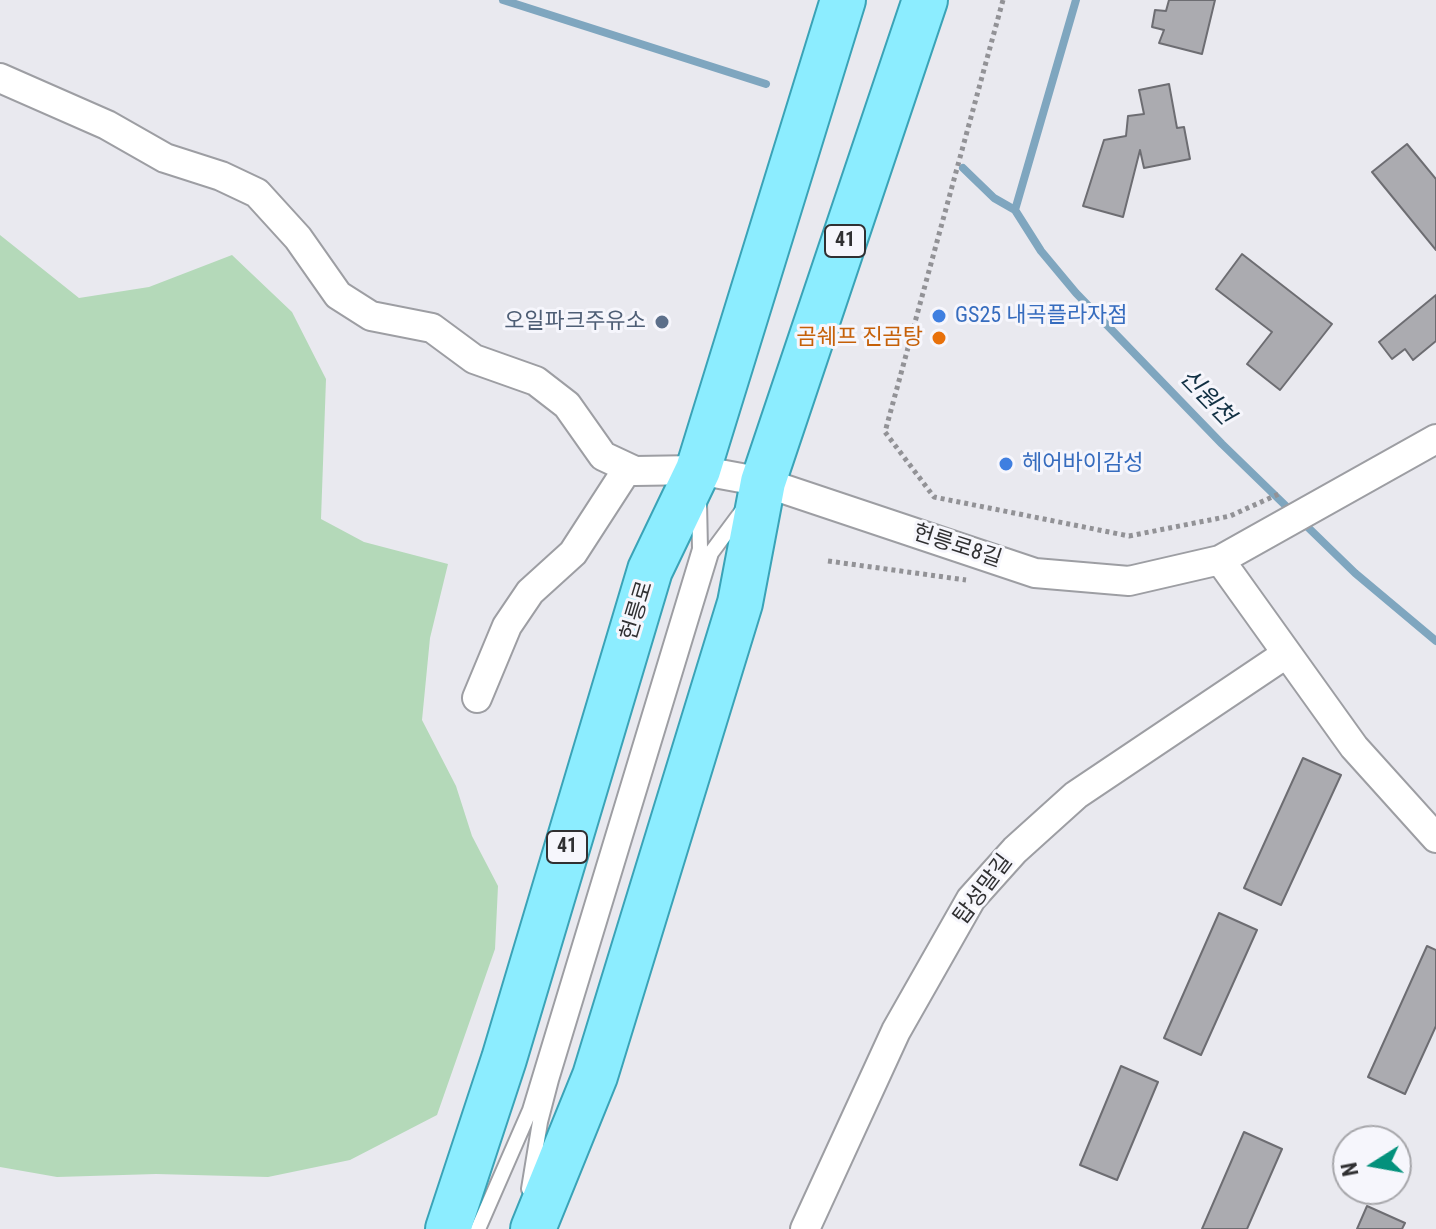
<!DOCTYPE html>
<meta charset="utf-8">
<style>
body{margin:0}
#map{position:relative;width:1436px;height:1229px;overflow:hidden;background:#e9e9ef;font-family:"Roboto Condensed",sans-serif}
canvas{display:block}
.north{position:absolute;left:1332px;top:1125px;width:80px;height:80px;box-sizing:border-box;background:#f6f6fc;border:2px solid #a7a7ab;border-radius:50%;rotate:259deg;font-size:22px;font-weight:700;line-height:32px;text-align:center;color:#303032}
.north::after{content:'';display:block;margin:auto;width:28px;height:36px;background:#03917c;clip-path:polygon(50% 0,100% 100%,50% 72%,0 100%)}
</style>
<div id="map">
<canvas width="1436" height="1229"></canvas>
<div class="north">N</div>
</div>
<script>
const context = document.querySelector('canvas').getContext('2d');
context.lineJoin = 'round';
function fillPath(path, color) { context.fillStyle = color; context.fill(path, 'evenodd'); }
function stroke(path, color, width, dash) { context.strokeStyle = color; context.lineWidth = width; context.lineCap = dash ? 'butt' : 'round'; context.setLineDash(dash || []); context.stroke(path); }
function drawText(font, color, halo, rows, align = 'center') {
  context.font = font + ' "Roboto Condensed","Noto Sans KR",sans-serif'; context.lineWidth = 6; context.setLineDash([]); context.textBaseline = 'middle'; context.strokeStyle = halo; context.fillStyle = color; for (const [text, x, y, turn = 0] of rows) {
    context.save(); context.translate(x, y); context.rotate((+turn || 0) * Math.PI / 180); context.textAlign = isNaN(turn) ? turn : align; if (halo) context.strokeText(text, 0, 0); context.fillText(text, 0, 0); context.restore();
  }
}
fillPath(new Path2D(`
 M0 235 79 298 149 287 232 255 292 312 326 379 321 519 364 542 448 564 430 638 422 720 456 786 472 836 498 886 495 949 437 1115 350 1160 268 1177 156 1174 57 1177 0 1167Z`), '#b4d9b9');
stroke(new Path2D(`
 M503 0 766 84
 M963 168 994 198 1015 210 1041 251 1076 293 1222 444 1355 573 1436 641
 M1015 210 1076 0`), '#7fa6bf', 8);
const building = new Path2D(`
 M1169 0H1215L1202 54 1159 43 1164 30 1152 27 1155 10 1166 11Z
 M1169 84 1177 128 1184 127 1190 159 1144 168 1140 150 1123 217 1083 206 1104 140 1126 136 1128 116 1144 114 1139 90Z
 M1407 144 1436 179V250L1372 172Z
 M1242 254 1332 324 1280 390 1247 364 1272 332 1216 289Z
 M1436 295V341L1413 360 1405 349 1392 359 1379 342Z
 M1303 758 1341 775 1281 905 1244 888Z
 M1219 913 1257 930 1201 1055 1164 1038Z
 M1427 946 1436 950V1026L1405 1094 1368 1077Z
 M1121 1066 1158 1082 1117 1180 1080 1165Z
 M1244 1132 1282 1149 1247 1229H1202Z
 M1367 1206 1405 1223 1402 1229H1357Z`);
fillPath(building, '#ababb0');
stroke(building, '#6d6d72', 2);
const lane = new Path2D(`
 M529 1189 540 1122 551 1080 711 553 743 510
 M478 1229 530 1110 700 549 699 502`);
const street = new Path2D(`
 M0 78 107 125 165 158 221 176 257 193 298 238 338 295 371 316 432 328 474 359 536 381 567 405 603 456 635 471 698 470 763 482 1035 573 1129 581 1220 560 1436 439
 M1220 560 1354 747 1436 838
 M477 698 507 626 530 592 573 553 628 468
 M805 1229 896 1031 971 899 1015 850 1076 795 1286 654`);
const primary = new Path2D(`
 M448 1229 504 1059 650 570 698 470 843 0
 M533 1229 595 1076 740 603 763 482 925 0`);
stroke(lane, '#9d9ea3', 18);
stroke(street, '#9d9ea3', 32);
stroke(primary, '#3aa3b7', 48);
stroke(new Path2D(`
 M1003 0 885 432 934 497 1129 536 1230 516 1281 493
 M828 561 966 580`), '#929296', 5, [4, 4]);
stroke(lane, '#fff', 14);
stroke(street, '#fff', 28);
stroke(primary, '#8cedff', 44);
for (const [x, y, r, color] of [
 [939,316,8,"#3f7fe0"],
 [662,322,8,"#5c6f8a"],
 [939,338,8,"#e8710a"],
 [1006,464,8,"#3f7fe0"]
]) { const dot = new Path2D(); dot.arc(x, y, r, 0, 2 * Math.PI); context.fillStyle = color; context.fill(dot); stroke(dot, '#f6f6fc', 3); }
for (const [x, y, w] of [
 [845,241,40],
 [567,847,40]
]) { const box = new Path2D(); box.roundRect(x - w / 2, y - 16, w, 32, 6); context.fillStyle = '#f6f6fc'; context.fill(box); stroke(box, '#303032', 2); }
drawText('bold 20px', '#303032', null, [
 ["41",845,241],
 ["41",567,847]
]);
drawText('22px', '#366cbe', '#f6f6fc', [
 ["GS25 내곡플라자점",955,316],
 ["헤어바이감성",1022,464]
], 'left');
drawText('22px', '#4e5e75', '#f6f6fc', [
 ["오일파크주유소",646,322]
], 'right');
drawText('22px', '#c56008', '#f6f6fc', [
 ["곰쉐프 진곰탕",923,338]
], 'right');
drawText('22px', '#303032', '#f6f6fc', [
 ["헌릉로8길",957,547,18],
 ["헌릉로",638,611,-73],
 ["탑성말길",984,890,-53]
]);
drawText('italic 24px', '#113043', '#f6f6fc', [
 ["신원천",1206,398,46]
]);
</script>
